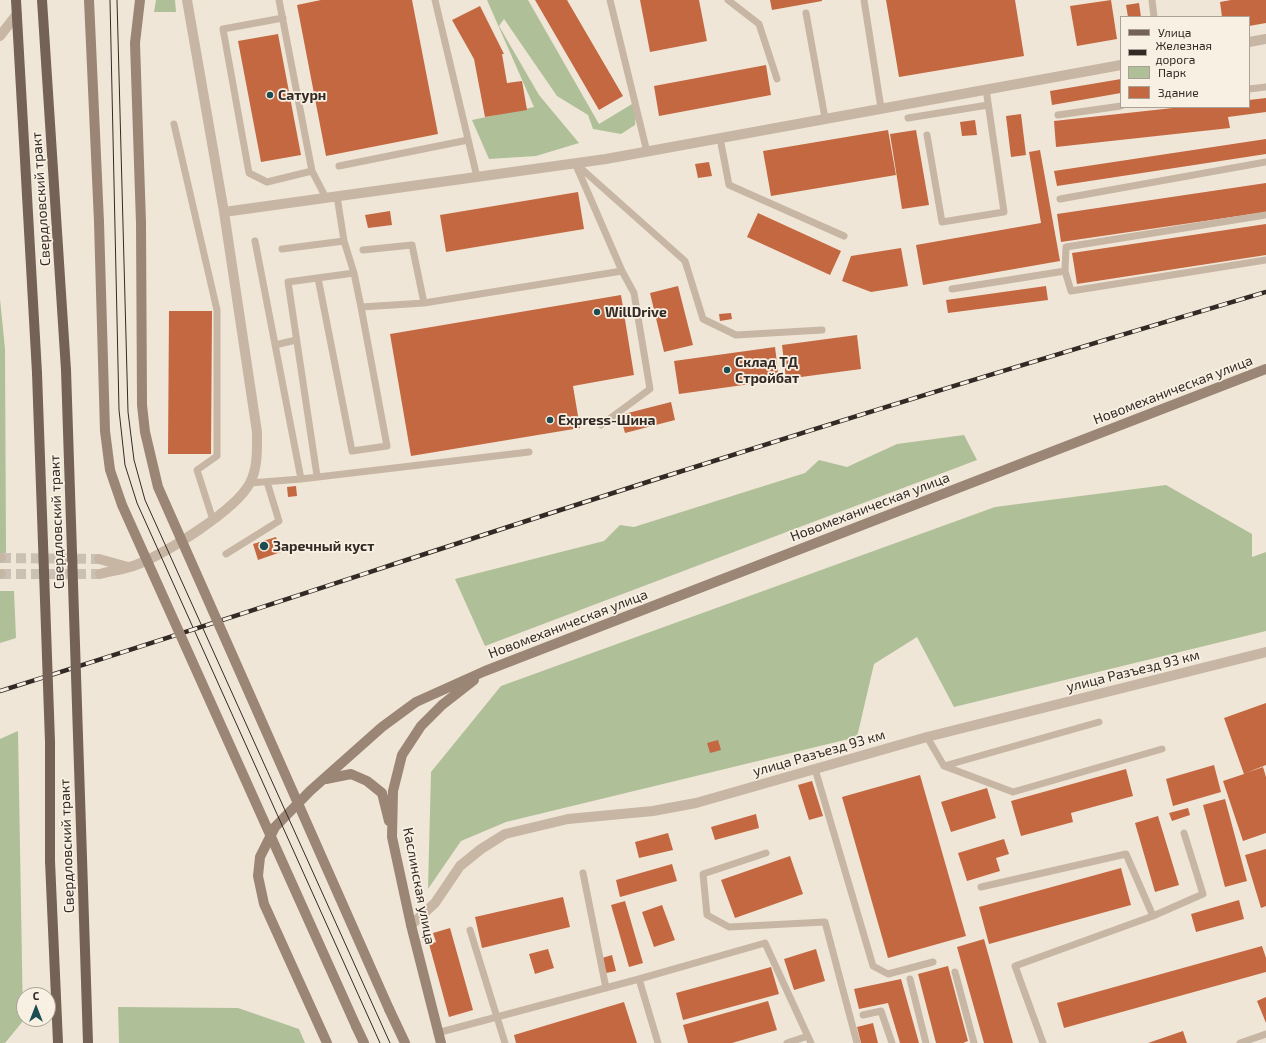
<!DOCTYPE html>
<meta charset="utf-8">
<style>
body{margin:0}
#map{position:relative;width:1266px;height:1043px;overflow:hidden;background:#f0e6d7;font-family:"Exo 2",sans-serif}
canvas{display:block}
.legend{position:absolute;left:1120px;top:16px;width:130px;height:92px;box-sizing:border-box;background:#f8f0e3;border:1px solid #a9a197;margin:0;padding:5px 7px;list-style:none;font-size:12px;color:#332a25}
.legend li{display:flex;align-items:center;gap:8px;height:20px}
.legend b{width:20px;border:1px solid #a9a197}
.north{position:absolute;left:16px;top:987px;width:40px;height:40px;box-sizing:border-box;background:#f8f0e3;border:1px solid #a9a197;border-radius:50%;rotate:0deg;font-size:11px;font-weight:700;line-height:16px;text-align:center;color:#332a25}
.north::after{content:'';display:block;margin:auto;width:14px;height:18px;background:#1c4d53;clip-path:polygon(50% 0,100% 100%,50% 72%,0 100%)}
</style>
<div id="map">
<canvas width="1266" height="1043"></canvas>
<ul class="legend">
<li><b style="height:5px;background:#756256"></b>Улица</li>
<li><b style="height:5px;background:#332a25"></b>Железная дорога</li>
<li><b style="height:11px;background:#afbf98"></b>Парк</li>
<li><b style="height:11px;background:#c46841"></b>Здание</li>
</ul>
<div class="north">С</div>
</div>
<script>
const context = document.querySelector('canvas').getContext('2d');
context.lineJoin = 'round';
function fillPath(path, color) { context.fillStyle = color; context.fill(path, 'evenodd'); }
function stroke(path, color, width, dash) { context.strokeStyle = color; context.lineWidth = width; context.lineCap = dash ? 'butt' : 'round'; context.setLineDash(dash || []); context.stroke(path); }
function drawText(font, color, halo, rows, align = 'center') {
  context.font = font + ' "Exo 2",sans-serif'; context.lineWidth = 3.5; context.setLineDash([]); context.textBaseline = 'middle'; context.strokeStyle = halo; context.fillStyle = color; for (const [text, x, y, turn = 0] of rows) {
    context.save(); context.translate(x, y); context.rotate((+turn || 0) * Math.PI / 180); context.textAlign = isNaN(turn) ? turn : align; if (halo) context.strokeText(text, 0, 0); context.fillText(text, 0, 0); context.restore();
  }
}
fillPath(new Path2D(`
 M156 0H175L176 12H154Z
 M487 0H528L599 124 637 101 635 125 621 134 593 129 588 115 557 96 504 19 499 26 539 95 579 143 536 156 489 159 472 120 534 107Z
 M0 299 5 349 6 554 0 553Z
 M964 435 977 460 485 646 455 579 604 541 620 525 634 527 805 473 819 460 847 467 897 444Z
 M1166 485 1252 534V557L1266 552V631L954 707 917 637 874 664 857 737 506 822 461 841 428 889 431 772 501 686 995 507Z
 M0 591H14L16 638 0 643Z
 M18 731 23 1021 5 1043H0V739Z
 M118 1007 238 1008 299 1029 305 1043H119Z`), '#afbf98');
fillPath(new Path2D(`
 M321 0H412L438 134 326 156 297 5Z
 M535 0H567L623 96 599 110Z
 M640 0H699L707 41 650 52Z
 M770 0H822V1L772 10Z
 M886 0H1015L1024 56 899 77Z
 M1111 0 1117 39 1077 46 1070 6Z
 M1231 0H1266V23L1249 26V17H1222L1220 2Z
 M1139 3 1141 17H1128L1126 5Z
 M480 6 504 54H502L507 83 522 81 527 110 485 117 474 59 452 20Z
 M278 34 301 155 261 162 238 41Z
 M766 65 771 95 659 116 654 86Z
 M1121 79V93L1052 105 1050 91Z
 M1266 98V112L1228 117 1230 128 1056 147 1054 121 1182 107H1249V100Z
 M1021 114 1026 155 1011 157 1006 116Z
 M975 120 977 135 962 136 960 122Z
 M888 130 896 175 771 196 763 151Z
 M916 130 929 205 902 209 890 134Z
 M1266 139V154L1057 186 1054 171Z
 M1040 150 1060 261 923 285 916 245 1041 223 1029 152Z
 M709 162 712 176 698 178 695 164Z
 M1266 183V212L1061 242 1057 214Z
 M578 192 584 229 446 252 440 215Z
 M390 211 392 225 368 228 365 215Z
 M758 213 841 251 830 275 747 237Z
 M1266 224V255L1077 284 1072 253Z
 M901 248 908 286 871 292 842 281 851 256Z
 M678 286 693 345 664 352 650 293Z
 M1046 286 1048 300 948 313 946 300Z
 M621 295 634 375 573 386 580 428 411 456 390 334Z
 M169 311H212L211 454H168Z
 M731 313 732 319 720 321 719 314Z
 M857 335 861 369 786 379 782 345Z
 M775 347 779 380 679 394 674 361Z
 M671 402 675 420 625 433 620 415Z
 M296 486 297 496 288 497 287 487Z
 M276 537 281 552 258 560 253 544Z
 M1266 703V765L1246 773 1263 767 1266 777V833L1243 841 1223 781 1244 774 1224 718Z
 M718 740 721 750 710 753 707 743Z
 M1214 765 1221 792 1173 806 1166 779Z
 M1126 769 1133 796 1071 813 1073 822 1021 836 1011 801Z
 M920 775 966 936 888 958 842 797Z
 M812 781 823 816 809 820 798 785Z
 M987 788 996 818 951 832 941 802Z
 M1225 799 1247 881 1225 887 1203 805Z
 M1188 808 1190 815 1172 821 1169 813Z
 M756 814 759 828 715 840 711 827Z
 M1158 816 1179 885 1155 892 1135 823Z
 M668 833 673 850 639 858 635 842Z
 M1004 839 1009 854 996 858 1000 871 967 881 958 853Z
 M1266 849V906L1261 908 1245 855Z
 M790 856 803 894 735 918 721 880Z
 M672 864 677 881 620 897 616 880Z
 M1121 868 1131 905 989 944 979 907Z
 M563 897 570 927 482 948 475 917Z
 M1239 900 1244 919 1196 932 1191 914Z
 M625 901 643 963 629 967 611 905Z
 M662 905 675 940 654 947 642 912Z
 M450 928 473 1010 449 1017 429 944 436 942 433 933Z
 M984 939 1013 1043H984L957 947Z
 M1262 946 1266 958V972L1064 1028 1057 1003Z
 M548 949 554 968 535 974 529 954Z
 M816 949 825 981 794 990 784 959Z
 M612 955 616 971 606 973 602 958Z
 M948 966 968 1041 963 1043H936L918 974Z
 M771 967 779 994 683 1020 676 993Z
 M901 979 919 1043H900L888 1003 859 1009 854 989Z
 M1266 997V1023L1257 1001Z
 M768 1001 777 1030 732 1043H688L683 1025Z
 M624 1002 637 1043H516L514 1035Z
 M873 1023 878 1043H861L857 1027Z
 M1183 1031 1187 1043H1148Z`), '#c46841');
stroke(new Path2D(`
 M1 558 99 559
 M1 574H100`), '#cac0b3', 10, [10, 5]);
stroke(new Path2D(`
 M279 0 312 171 326 198
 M435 0 477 177
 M610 0 647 152
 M728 0 759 24 777 79
 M864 0 881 108
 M1152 0 1154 17
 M806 13 825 118
 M283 18 223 29 249 173 267 182 312 171
 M1249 89 1266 87
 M1058 115 1121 106
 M908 118 988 105
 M174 124 217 310V456L197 470 213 520
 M927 135 942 222 1004 212 986 89
 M720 138 729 185 844 236
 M339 166 468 140
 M1060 199 1266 162
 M255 241 301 479
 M282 249 344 241
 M363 250 412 245 424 303
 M1065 271 1071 291 1266 260
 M318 278 352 451 387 446 361 307 354 273 344 241 337 196
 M952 289 1065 271 1066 247 1266 215
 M361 307 424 303 622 271 575 163 685 261 703 319 736 335 822 330
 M275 345 296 340
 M601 425 650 389 634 293 622 271
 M317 476 288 282 354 273
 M250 483 301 479 529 452
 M226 554 279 521 267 482
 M927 737 944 766 1099 722
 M944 766 1013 792 1162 749
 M815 769 873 966 888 974 933 962
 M766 853 703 874 707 915 729 927 825 922 857 1043
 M583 873 606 988
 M981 887 1126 854 1153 916 1015 966 1043 1043
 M1153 916 1203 894 1184 833
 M470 930 505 1043
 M955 972 974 1043
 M639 979 658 1043
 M910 979 926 1043
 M863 1015 881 1011 892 1043
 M437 1033 639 979 765 943 811 1043
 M787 1043 808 1036
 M1240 1043 1266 1034`), '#c8b6a4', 7);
stroke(new Path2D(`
 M0 36 17 14
 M1249 42 1266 39
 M224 212 606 159 1121 65
 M0 558H1
 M99 559 128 567
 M0 574H1
 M100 574C112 571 125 569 136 565 166 553 235 511 250 483 258 467 257 449 257 432L224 212 187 0
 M411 925 435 903 460 866 481 849 505 834 568 819 653 811 696 803 927 737 1266 652`), '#c8b6a4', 10);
stroke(new Path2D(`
 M89 0 99 222
 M140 0 135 43 141 223
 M326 779 351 774 367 781 382 793 389 821
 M389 1009 405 1043
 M356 1026 364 1043
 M327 1043 264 904 258 876 260 857 275 827 310 791 382 727 416 702 485 671 1266 369
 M441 1043 411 925 392 837 393 791 402 755 421 726 442 705 474 680`), '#9b8575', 10);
stroke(new Path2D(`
 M16 0 37 373
 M42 0 66 370
 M82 858 88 1043
 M50 861 58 1043`), '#756256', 10);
stroke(new Path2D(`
 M110 0 119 410 125 465 137 503 380 1043
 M117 0 128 412 134 460 145 500 390 1043`), '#332a25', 1);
const rail = new Path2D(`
 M0 691C221 622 440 548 660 478 861 414 1063 352 1266 292`);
stroke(rail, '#332a25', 4.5);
stroke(rail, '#f8f0e3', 3, [9]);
stroke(new Path2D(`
 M99 222 105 431 110 470 122 505 356 1026
 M141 223 142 405 145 432 158 487 389 1009`), '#9b8575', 10);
stroke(new Path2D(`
 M66 370 82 858
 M37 373 50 742V861`), '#756256', 10);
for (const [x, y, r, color] of [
 [270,95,4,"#1c4d53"],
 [597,312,4,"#1c4d53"],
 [727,370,4,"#1c4d53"],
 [550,420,4,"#1c4d53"],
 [264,546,5,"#1c4d53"]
]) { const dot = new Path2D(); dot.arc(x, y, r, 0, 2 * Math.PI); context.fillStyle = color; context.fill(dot); stroke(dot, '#f8f0e3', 1.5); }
drawText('bold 14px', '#332a25', '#f8f0e3', [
 ["Сатурн",278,95],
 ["WillDrive",605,312],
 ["Склад ТД",735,362],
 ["Стройбат",735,378],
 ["Express-Шина",558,420],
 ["Заречный куст",273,546]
], 'left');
drawText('14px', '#332a25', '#f8f0e3', [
 ["Свердловский тракт",41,199,-94],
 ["Новомеханическая улица",1173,390,-21],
 ["Новомеханическая улица",870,507,-21],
 ["Свердловский тракт",57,522,-92],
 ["Новомеханическая улица",568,624,-21],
 ["улица Разъезд 93 км",1133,671,-14],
 ["улица Разъезд 93 км",819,753,-16],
 ["Свердловский тракт",67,846,-92],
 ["Каслинская улица",419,886,79]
]);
</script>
